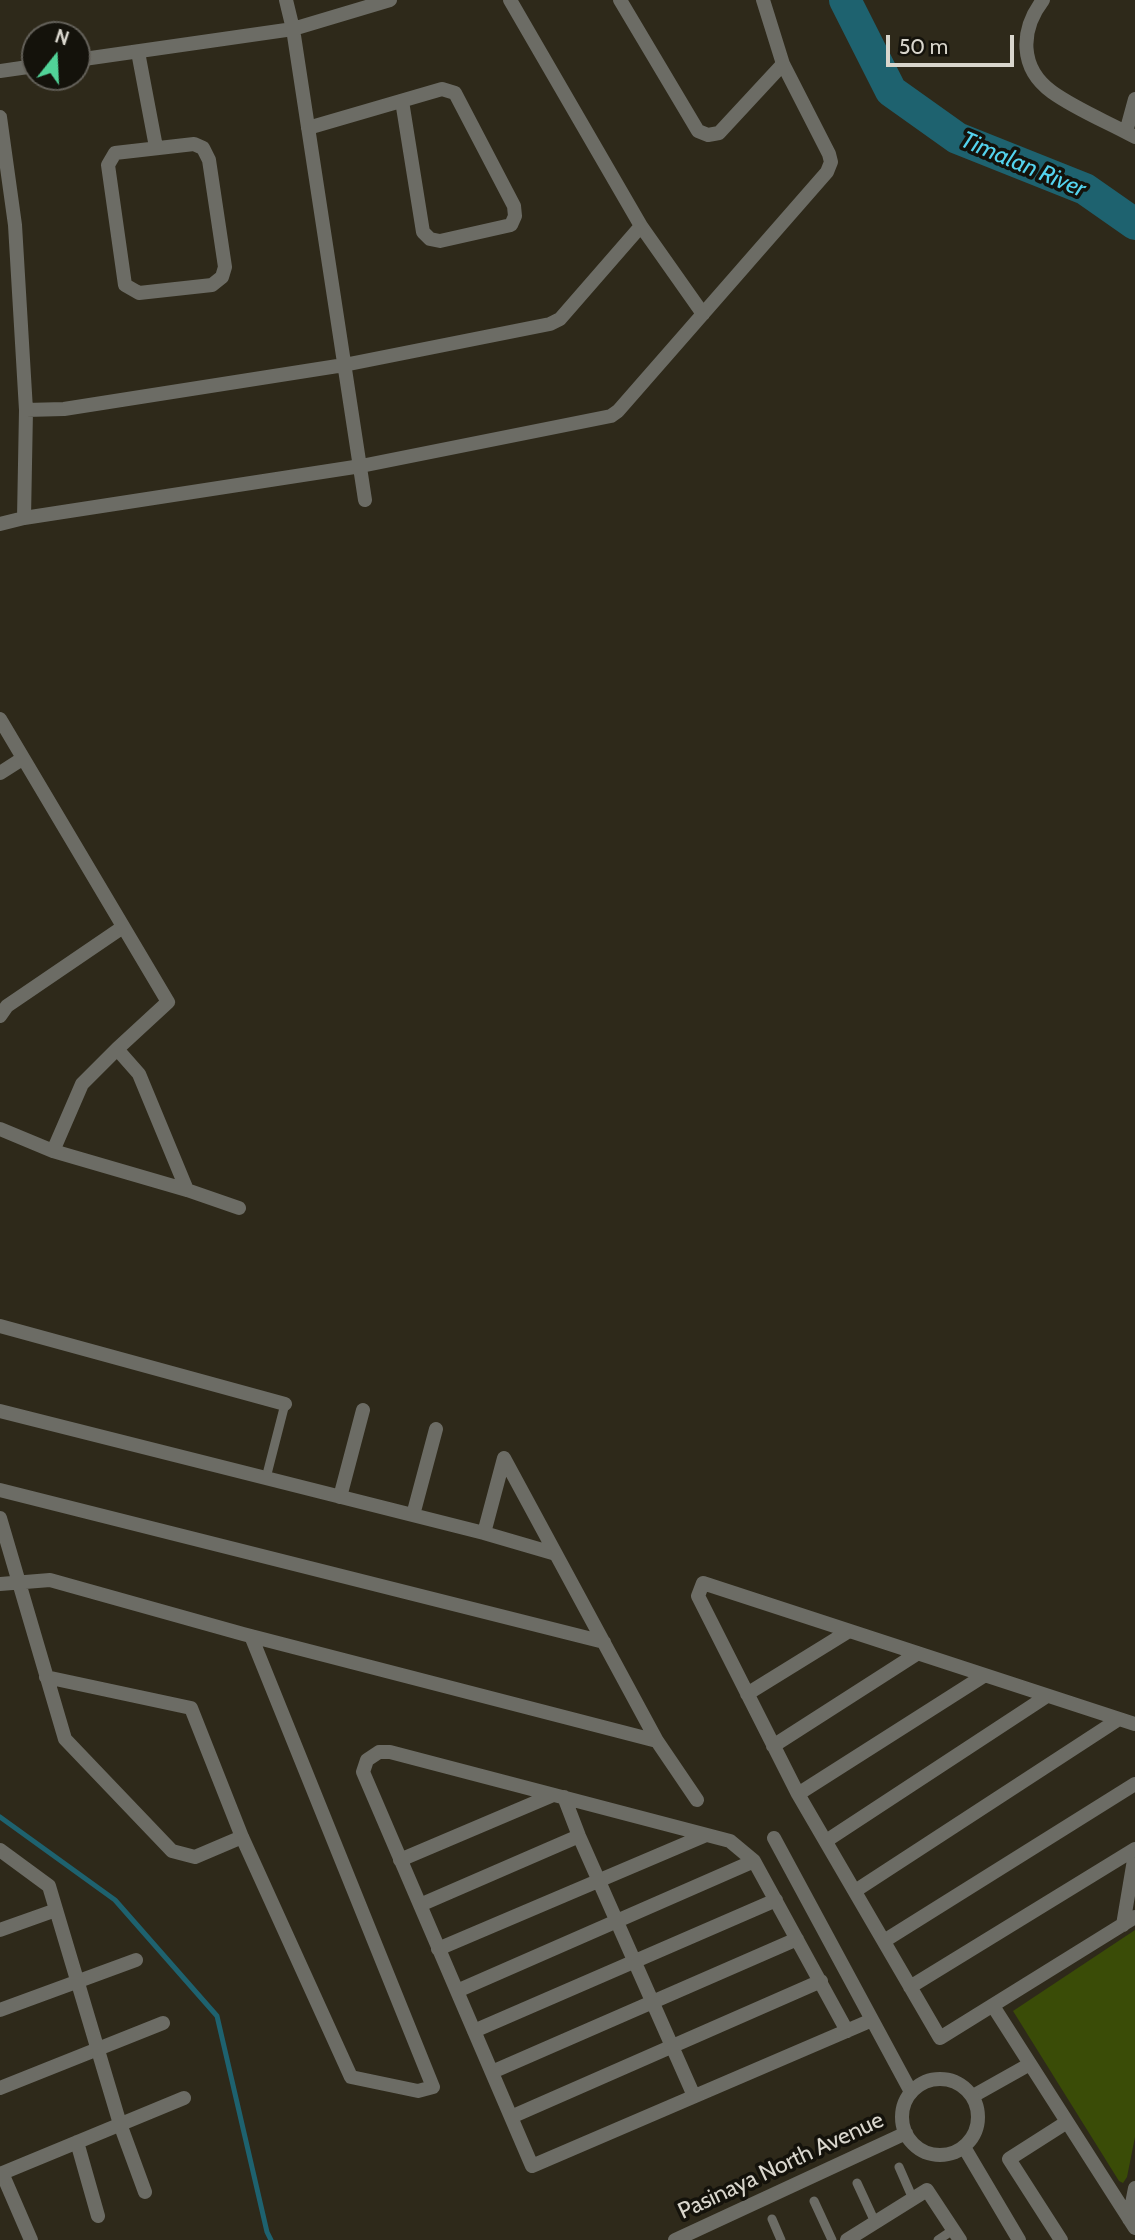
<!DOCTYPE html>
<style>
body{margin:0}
#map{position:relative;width:1135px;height:2240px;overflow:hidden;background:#2e291a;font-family:Cabin,sans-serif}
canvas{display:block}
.north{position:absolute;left:21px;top:21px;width:70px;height:70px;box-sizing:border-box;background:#14120b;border:2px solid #636059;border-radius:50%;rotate:18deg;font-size:19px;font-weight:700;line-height:28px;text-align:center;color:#d9d6cd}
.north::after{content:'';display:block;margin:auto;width:24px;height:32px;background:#51d398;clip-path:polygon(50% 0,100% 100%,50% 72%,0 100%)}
.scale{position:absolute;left:886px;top:35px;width:128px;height:32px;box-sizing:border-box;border:4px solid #d9d6cd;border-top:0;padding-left:9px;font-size:21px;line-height:24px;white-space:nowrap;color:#d9d6cd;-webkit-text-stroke:5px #14120b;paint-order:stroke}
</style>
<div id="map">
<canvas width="1135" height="2240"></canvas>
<div class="north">N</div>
<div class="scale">50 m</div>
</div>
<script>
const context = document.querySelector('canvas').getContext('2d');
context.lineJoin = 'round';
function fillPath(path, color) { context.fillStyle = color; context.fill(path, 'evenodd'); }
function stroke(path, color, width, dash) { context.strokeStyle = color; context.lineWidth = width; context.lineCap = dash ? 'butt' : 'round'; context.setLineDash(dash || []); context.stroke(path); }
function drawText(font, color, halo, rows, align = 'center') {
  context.font = font + ' Cabin,sans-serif'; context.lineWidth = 7; context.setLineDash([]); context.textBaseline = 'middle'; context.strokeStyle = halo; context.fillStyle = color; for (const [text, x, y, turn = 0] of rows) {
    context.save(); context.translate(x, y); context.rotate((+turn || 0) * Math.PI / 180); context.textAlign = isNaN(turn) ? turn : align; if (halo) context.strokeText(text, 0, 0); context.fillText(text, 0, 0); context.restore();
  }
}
fillPath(new Path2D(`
 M1135 1930V2137L1127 2177 1123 2183 1119 2181 1013 2011Z`), '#3a4c07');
stroke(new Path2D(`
 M0 1817 115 1900 217 2016 267 2232 271 2240`), '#1e626f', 5);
stroke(new Path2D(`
 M845 0 891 91 957 138 1085 189 1135 224`), '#1e626f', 32);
stroke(new Path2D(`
 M266 1478 285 1404
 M899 2167 913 2199
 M857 2183 875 2222
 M814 2201 832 2240
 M772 2219 781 2240
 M938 2240 953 2230`), '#6c6c65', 9);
stroke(new Path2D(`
 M286 0 293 29 365 500
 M510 0 641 226 703 314
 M620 0 698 131 708 135 719 133 783 64
 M1043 0C1020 30 1019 68 1052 92 1077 110 1108 122 1135 137
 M138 52 156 147
 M77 60 293 29 390 0
 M0 71 35 66
 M0 117 15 225 26 410 24 518
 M308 128 442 89 455 93 514 206 515 216 511 225 440 241 430 239 423 232 402 101
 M1126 132 1135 99
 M194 144 203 148 209 160 225 267 222 277 212 285 139 293 125 285 108 165 115 153Z
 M26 410 64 409 344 365 550 324 560 319 641 226
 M0 524 24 518 361 466 611 416 618 411 827 172 831 162 829 154 783 64 763 0
 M0 719 168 1002 117 1049
 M0 773 22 759
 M0 1016 7 1006 123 927
 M0 1129 53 1151 187 1190 239 1208
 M53 1151 82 1084 117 1049 139 1074 187 1190
 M0 1326 285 1404
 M0 1411 484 1533 556 1554
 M0 1490 604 1642
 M340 1497 363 1410
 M413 1515 436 1429
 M0 1518 65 1739 172 1851 195 1857 242 1837
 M484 1533 504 1458 657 1741 697 1800
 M0 1584 50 1580 243 1634 657 1741
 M46 1677 191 1708 242 1837 351 2077 418 2091 433 2087 251 1636
 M747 1694 849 1631
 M1135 1724 703 1583 698 1596 798 1794 940 2038 1135 1917
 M773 1746 918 1653
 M798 1794 985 1675
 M564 1797 579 1836 694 2096
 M774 1838 911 2092
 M826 1841 1047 1696
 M0 1850 49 1886 120 2124 145 2192
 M400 1860 553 1795
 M855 1891 1119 1719
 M420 1905 579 1836
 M1123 1925 1135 1854
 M0 1930 56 1910
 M884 1941 1135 1784
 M438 1949 706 1835
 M910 1987 1135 1849
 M457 1991 754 1861
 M993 2006 1135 2228
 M0 2010 136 1960
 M474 2031 776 1900
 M847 2031 754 1861 730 1841 390 1752H379L367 1760 363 1772 532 2166 872 2020
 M492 2072 797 1939
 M0 2088 163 2023
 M973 2096 1030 2064
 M511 2117 821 1981
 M77 2142 98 2216
 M2 2173 31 2240
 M0 2174 184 2098
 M1129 2219 1135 2188
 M847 2240 927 2190 960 2240
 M1061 2240 1009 2159 1067 2122`), '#6c6c65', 14);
stroke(new Path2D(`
 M902 2117a38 38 0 1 1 76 0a38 38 0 1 1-76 0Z
 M964 2147 1019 2240
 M675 2240 906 2133`), '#6c6c65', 14);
drawText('23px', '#d9d6cd', '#14120b', [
 ["Pasinaya North Avenue",781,2166,-25]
]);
drawText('italic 24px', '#54d3ee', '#14120b', [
 ["Timalan River",1023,165,23]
]);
</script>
